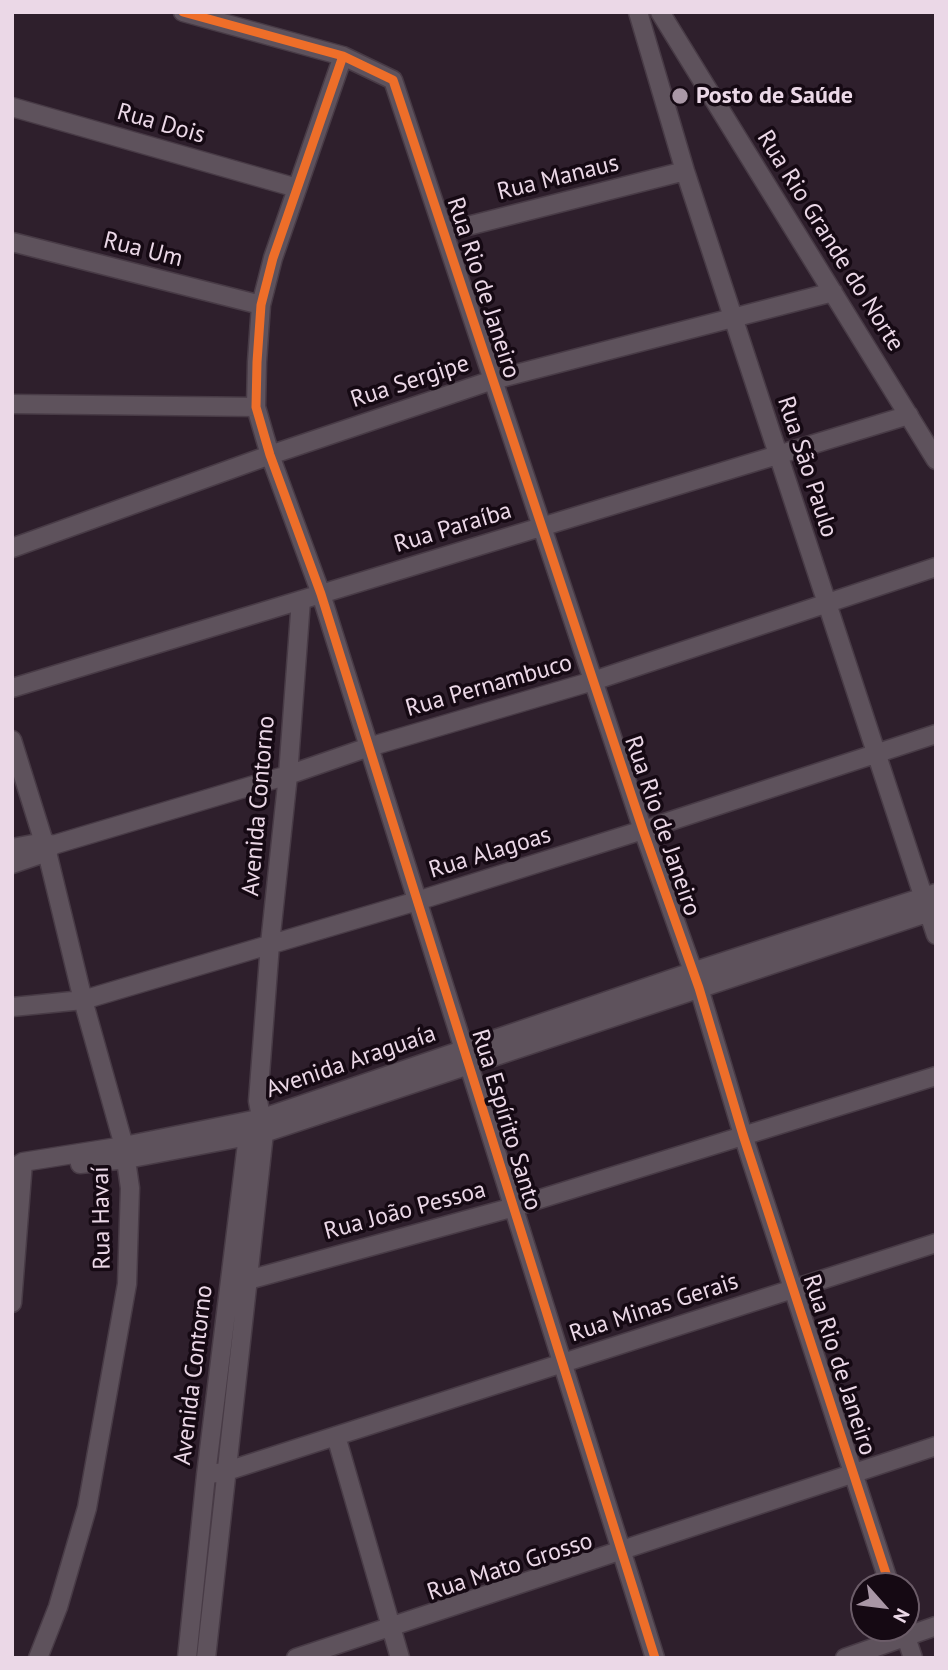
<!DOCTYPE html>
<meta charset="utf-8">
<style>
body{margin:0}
#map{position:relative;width:948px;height:1670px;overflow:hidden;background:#2e1f2c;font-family:"PT Sans",sans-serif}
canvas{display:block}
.frame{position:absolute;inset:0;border:14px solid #ebd8e7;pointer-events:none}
.north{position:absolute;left:850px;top:1572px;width:70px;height:70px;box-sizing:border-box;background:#150913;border:2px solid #6b5c68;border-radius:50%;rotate:118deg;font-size:19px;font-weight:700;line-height:28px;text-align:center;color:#ebd8e7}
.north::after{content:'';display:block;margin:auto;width:24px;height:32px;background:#a997a6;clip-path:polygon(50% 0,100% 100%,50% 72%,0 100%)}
</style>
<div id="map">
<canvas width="948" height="1670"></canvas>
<div class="frame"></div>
<div class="north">N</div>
</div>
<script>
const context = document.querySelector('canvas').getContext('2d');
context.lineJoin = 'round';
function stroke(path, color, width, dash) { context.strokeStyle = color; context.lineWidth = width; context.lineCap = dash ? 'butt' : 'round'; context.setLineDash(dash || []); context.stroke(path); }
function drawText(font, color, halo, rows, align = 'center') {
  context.font = font + ' "PT Sans",sans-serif'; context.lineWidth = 7; context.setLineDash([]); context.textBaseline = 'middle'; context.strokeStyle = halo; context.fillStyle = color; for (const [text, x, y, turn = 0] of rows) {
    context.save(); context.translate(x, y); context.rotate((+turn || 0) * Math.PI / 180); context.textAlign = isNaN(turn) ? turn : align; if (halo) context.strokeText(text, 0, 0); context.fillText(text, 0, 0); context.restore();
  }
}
const minor = new Path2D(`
 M183 12 343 56 393 80 643 830 699 988 743 1135 890 1586
 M638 12 685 171 936 935
 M660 12 936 460
 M343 56 273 258 261 305 257 362 256 407 270 455 321 594 655 1658
 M12 107 297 188
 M444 232 685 171
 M12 242 261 305
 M12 404 256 407
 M12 548 270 455 493 380 833 292
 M12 688 909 415
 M12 740 47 852 83 1000 124 1146 130 1188 127 1284 87 1508 58 1607 38 1658
 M12 848 44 842 53 845
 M12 864 47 852 53 845 288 775 369 747 593 681 936 567
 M12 1007 83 1000 417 901 643 830 936 734
 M80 1164 127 1159 264 1133 936 910
 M12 1169 23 1162 124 1146 263 1118 692 972 936 893
 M230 1282 248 1280 514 1207 936 1076
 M12 1303 23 1162
 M336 1436 400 1658
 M206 1475 227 1471 936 1243
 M903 1628 913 1658
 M187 1658 206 1475 249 1127
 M206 1658 264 1133 258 1101 270 944 288 775 301 600
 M296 1658 936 1446
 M845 1658 936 1626`);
stroke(minor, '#483b46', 21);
stroke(minor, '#5e525c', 18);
stroke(new Path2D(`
 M183 12 343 56 393 80 643 830 699 988 743 1135 890 1586
 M343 56 273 258 261 305 257 362 256 407 270 455 321 594 655 1658`), '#ee6e29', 9);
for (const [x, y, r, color] of [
 [680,96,9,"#a997a6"]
]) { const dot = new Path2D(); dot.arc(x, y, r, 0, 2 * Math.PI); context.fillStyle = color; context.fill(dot); stroke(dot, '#150913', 2.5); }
drawText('bold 24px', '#ebd8e7', '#150913', [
 ["Posto de Saúde",696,96]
], 'left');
drawText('24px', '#ebd8e7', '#150913', [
 ["Rua Dois",161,124,16],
 ["Rua Manaus",558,178,-14],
 ["Rua Rio Grande do Norte",830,241,58],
 ["Rua Um",143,250,14],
 ["Rua Rio de Janeiro",483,288,72],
 ["Rua Sergipe",410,382,-18],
 ["Rua São Paulo",807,467,72],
 ["Rua Paraíba",453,528,-17],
 ["Rua Pernambuco",489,686,-16],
 ["Avenida Contorno",259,806,-85],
 ["Rua Rio de Janeiro",662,826,71],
 ["Rua Alagoas",490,853,-17],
 ["Avenida Araguaía",351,1062,-19],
 ["Rua Espírito Santo",506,1120,73],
 ["Rua João Pessoa",405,1211,-15],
 ["Rua Havaí",102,1218,-91],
 ["Rua Minas Gerais",654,1308,-18],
 ["Rua Rio de Janeiro",839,1365,72],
 ["Avenida Contorno",194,1375,-83],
 ["Rua Mato Grosso",510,1567,-18]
]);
</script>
